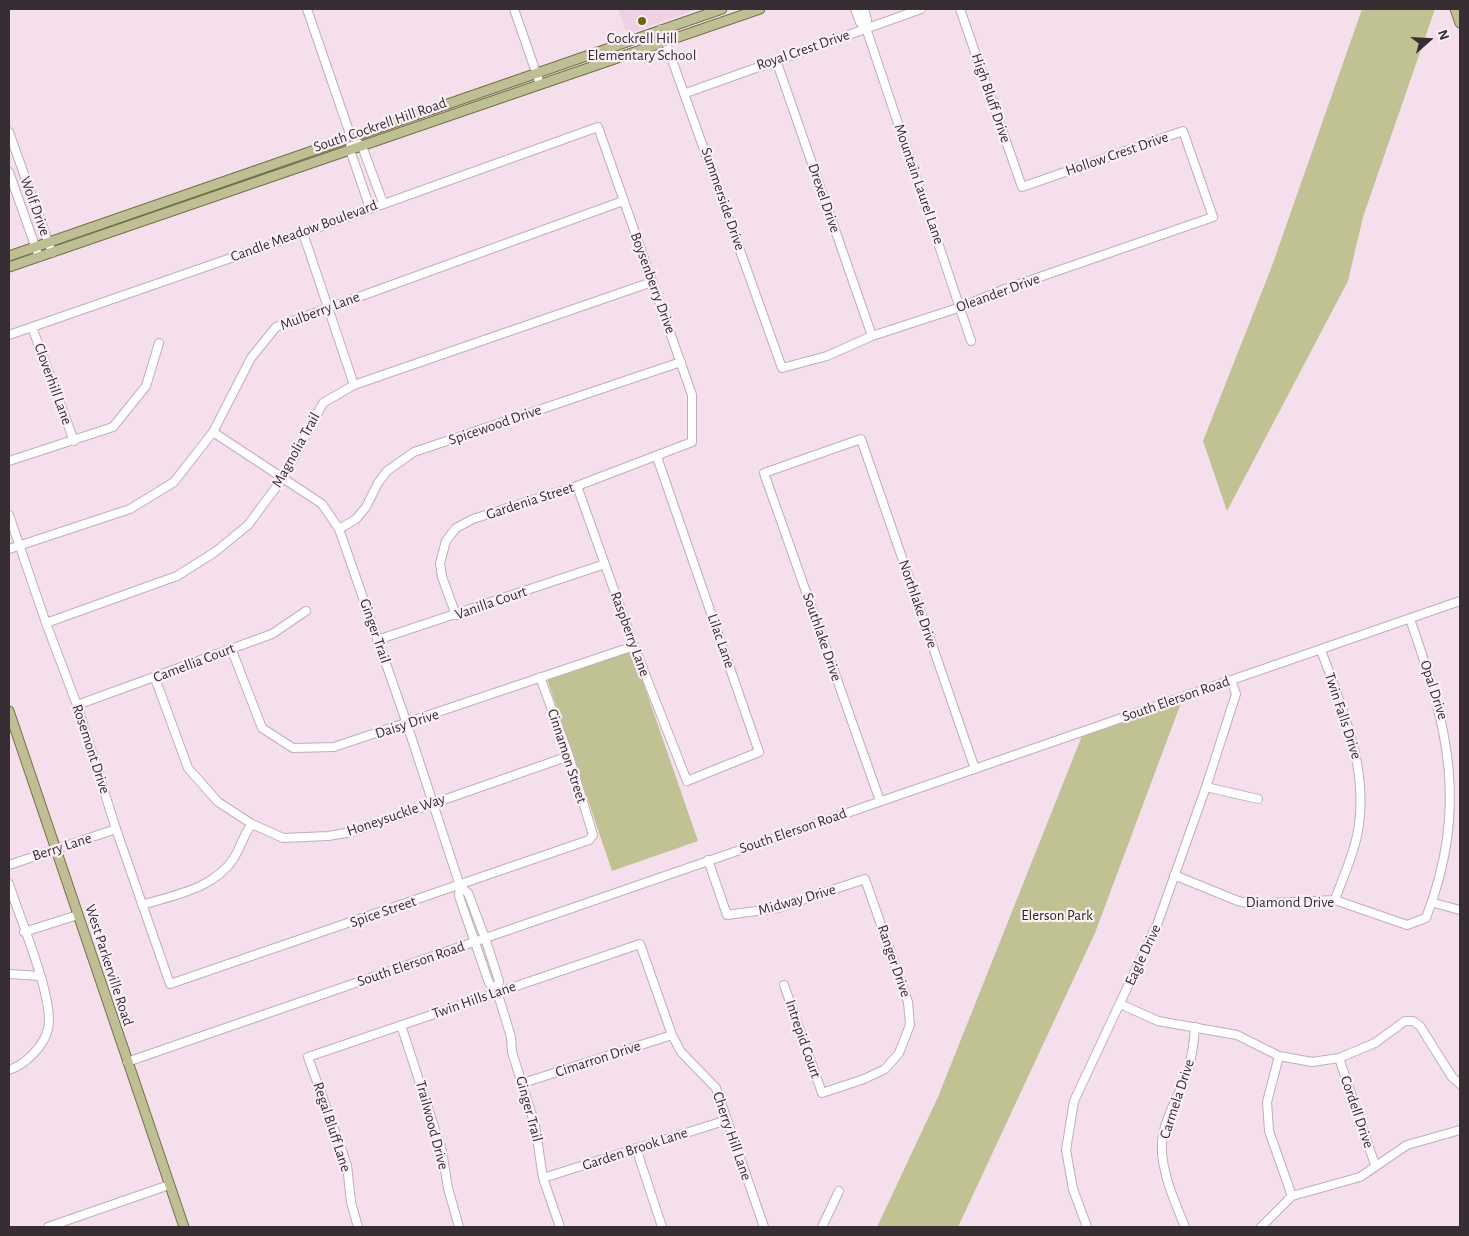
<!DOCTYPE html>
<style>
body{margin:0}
#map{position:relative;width:1469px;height:1236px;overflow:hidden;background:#f5dfec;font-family:"Alegreya Sans",sans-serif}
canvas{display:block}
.frame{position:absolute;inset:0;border:10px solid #362e33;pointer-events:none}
.north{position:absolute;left:1404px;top:15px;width:50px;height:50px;-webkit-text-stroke:4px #fceff7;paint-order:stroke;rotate:71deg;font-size:14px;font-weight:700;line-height:20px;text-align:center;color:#362e33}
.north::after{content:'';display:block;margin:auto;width:18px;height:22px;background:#362e33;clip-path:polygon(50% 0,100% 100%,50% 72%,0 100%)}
</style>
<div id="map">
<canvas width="1469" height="1236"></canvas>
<div class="frame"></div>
<div class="north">N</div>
</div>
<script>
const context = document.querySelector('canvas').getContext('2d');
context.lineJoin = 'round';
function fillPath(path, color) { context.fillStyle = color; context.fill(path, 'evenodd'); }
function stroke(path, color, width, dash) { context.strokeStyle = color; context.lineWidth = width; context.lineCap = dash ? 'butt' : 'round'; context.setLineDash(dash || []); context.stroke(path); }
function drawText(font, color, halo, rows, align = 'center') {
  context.font = font + ' "Alegreya Sans",sans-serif'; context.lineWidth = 4.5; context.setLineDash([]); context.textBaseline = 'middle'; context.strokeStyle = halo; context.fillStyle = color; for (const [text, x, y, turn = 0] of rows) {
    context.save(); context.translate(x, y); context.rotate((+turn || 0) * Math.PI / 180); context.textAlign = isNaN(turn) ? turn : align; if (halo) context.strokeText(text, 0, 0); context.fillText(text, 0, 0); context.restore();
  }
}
fillPath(new Path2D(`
 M618 9H698L627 34Z`), '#eed1e3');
fillPath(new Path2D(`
 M1362 9H1435L1363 217 1348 281 1227 511 1203 441 1272 266Z
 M632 650 698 841 612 871 547 679Z
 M1181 703 1095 933 958 1227H877L938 1097 1084 731Z`), '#c1c294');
const minor = new Path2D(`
 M307 9 351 137 350 150 370 208
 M514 9 540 84
 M855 9 860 22 866 28 971 341
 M864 9 867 20 866 28
 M661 29 782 368 827 356 872 336 961 307 1005 289 1213 217 1183 131 1022 187 960 9
 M776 60 872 336
 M686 93 921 9
 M9 132 52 253
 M351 137 362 146 383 203
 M9 172 39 257
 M303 233 354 385
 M32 327 74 441
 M9 335 303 233 598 127 692 395V442L577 486 473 519 456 528 446 541 440 563 442 577 456 615
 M213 432 322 504 339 529 407 724 460 886 459 896 489 983 497 991 511 1037 512 1052 535 1125 543 1178 560 1227
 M9 461 113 427 146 386 159 343
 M577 486 634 646 687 781 759 752 657 457
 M9 515 46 623 77 705 116 829 170 984 589 840 593 835 569 756 540 677
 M339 529 356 519 366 507 378 483 387 471 414 452 681 362
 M9 549 130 509 174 482 213 432 251 358 276 327 623 201
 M46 623 177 576 215 552 248 525 283 478 323 403 354 385 652 282
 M377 640 605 564
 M231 648 262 728 293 748 334 747 634 646
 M1321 650C1342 709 1369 767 1358 831 1354 854 1343 877 1335 900
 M155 678 188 768 218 802 252 824 283 838 328 836 352 832 569 756
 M77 705 272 634 306 611
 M1206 787 1258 799
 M880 801 764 473 861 439 975 769
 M708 860 727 915 778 908 865 879 908 1002 910 1025 899 1053 885 1069 864 1079 822 1093 784 985
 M9 865 116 829
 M1174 875 1238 901 1252 904 1335 900 1407 925 1426 918C1469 805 1448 728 1410 619
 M9 884C19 917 55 999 48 1029 44 1046 25 1065 9 1070
 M460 886 468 893 485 938 499 981 497 991
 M1434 903 1460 910
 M142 905C174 895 214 889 234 858 241 846 243 836 252 824
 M24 932 78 915
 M9 974 40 976
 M1120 1004 1158 1021 1237 1035 1279 1056 1312 1062 1339 1058 1375 1043 1405 1021H1413L1420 1026 1452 1077 1460 1084
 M401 1025 442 1151 448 1188 459 1227
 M1279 1056 1267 1102 1269 1131 1292 1196
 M1339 1058 1375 1165
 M127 1062 1460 601
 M523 1083 672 1035
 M636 1148 662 1227
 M543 1178 727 1120
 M48 1227 169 1185
 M358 1227 351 1202 347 1165 308 1057 640 944 672 1035 681 1052 716 1088 764 1227
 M822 1227 839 1191
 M1087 1227 1073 1189 1066 1150 1074 1101 1158 922 1206 787 1236 694 1231 680
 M1185 1227C1174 1200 1157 1163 1163 1134 1168 1112 1180 1093 1187 1073 1192 1058 1194 1042 1195 1027
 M1261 1227 1292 1196 1360 1177 1407 1145 1460 1130`);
const major = new Path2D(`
 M1455 9 1460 23
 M9 256 722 9
 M9 267 760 9
 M9 711 184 1227`);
stroke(minor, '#c2adba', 10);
stroke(major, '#747045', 11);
stroke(minor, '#fff', 8);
stroke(major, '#bfbf95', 9);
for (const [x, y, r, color] of [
 [642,21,5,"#6c6904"]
]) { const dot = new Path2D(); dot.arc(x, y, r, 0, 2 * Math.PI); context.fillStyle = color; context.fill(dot); stroke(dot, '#fceff7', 2); }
drawText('15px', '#362e33', '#fceff7', [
 ["Cockrell Hill",642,38],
 ["Elementary School",642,55]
]);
drawText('15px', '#362e33', '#fceff7', [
 ["Royal Crest Drive",803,50,-19],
 ["High Bluff Drive",991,98,71],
 ["South Cockrell Hill Road",380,125,-19],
 ["Hollow Crest Drive",1117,154,-19],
 ["Mountain Laurel Lane",919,184,71],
 ["Drexel Drive",824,198,71],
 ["Summerside Drive",723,199,71],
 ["Wolf Drive",35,206,70],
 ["Candle Meadow Boulevard",304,231,-20],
 ["Boysenberry Drive",653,283,70],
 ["Oleander Drive",998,293,-20],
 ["Mulberry Lane",320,311,-21],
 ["Cloverhill Lane",53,384,70],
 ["Spicewood Drive",495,425,-19],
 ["Magnolia Trail",296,450,-61],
 ["Gardenia Street",530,501,-18],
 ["Vanilla Court",491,603,-19],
 ["Northlake Drive",918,604,71],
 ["Ginger Trail",375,631,71],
 ["Raspberry Lane",630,634,70],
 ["Southlake Drive",822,637,71],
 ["Lilac Lane",721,641,71],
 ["Camellia Court",194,663,-21],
 ["Opal Drive",1434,690,72],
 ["South Elerson Road",1176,699,-19],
 ["Twin Falls Drive",1343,716,72],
 ["Daisy Drive",407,724,-18],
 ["Rosemont Drive",91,749,72],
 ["Cinnamon Street",567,756,72],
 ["Honeysuckle Way",396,815,-19],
 ["South Elerson Road",793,831,-19],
 ["Berry Lane",62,847,-18],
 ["Midway Drive",797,900,-16],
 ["Diamond Drive",1290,902],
 ["Spice Street",383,912,-19],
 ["Eagle Drive",1143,955,-65],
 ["Ranger Drive",894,961,71],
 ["South Elerson Road",411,964,-19],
 ["West Parkerville Road",109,965,72],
 ["Twin Hills Lane",474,1000,-19],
 ["Intrepid Court",803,1039,71],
 ["Cimarron Drive",598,1059,-18],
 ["Carmela Drive",1177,1099,-72],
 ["Ginger Trail",529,1109,75],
 ["Cordell Drive",1357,1112,71],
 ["Trailwood Drive",432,1125,75],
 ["Regal Bluff Lane",332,1127,72],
 ["Cherry Hill Lane",732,1136,71],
 ["Garden Brook Lane",635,1149,-18]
]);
drawText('15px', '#2d2c08', '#fceff7', [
 ["Elerson Park",1057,915]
]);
</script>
